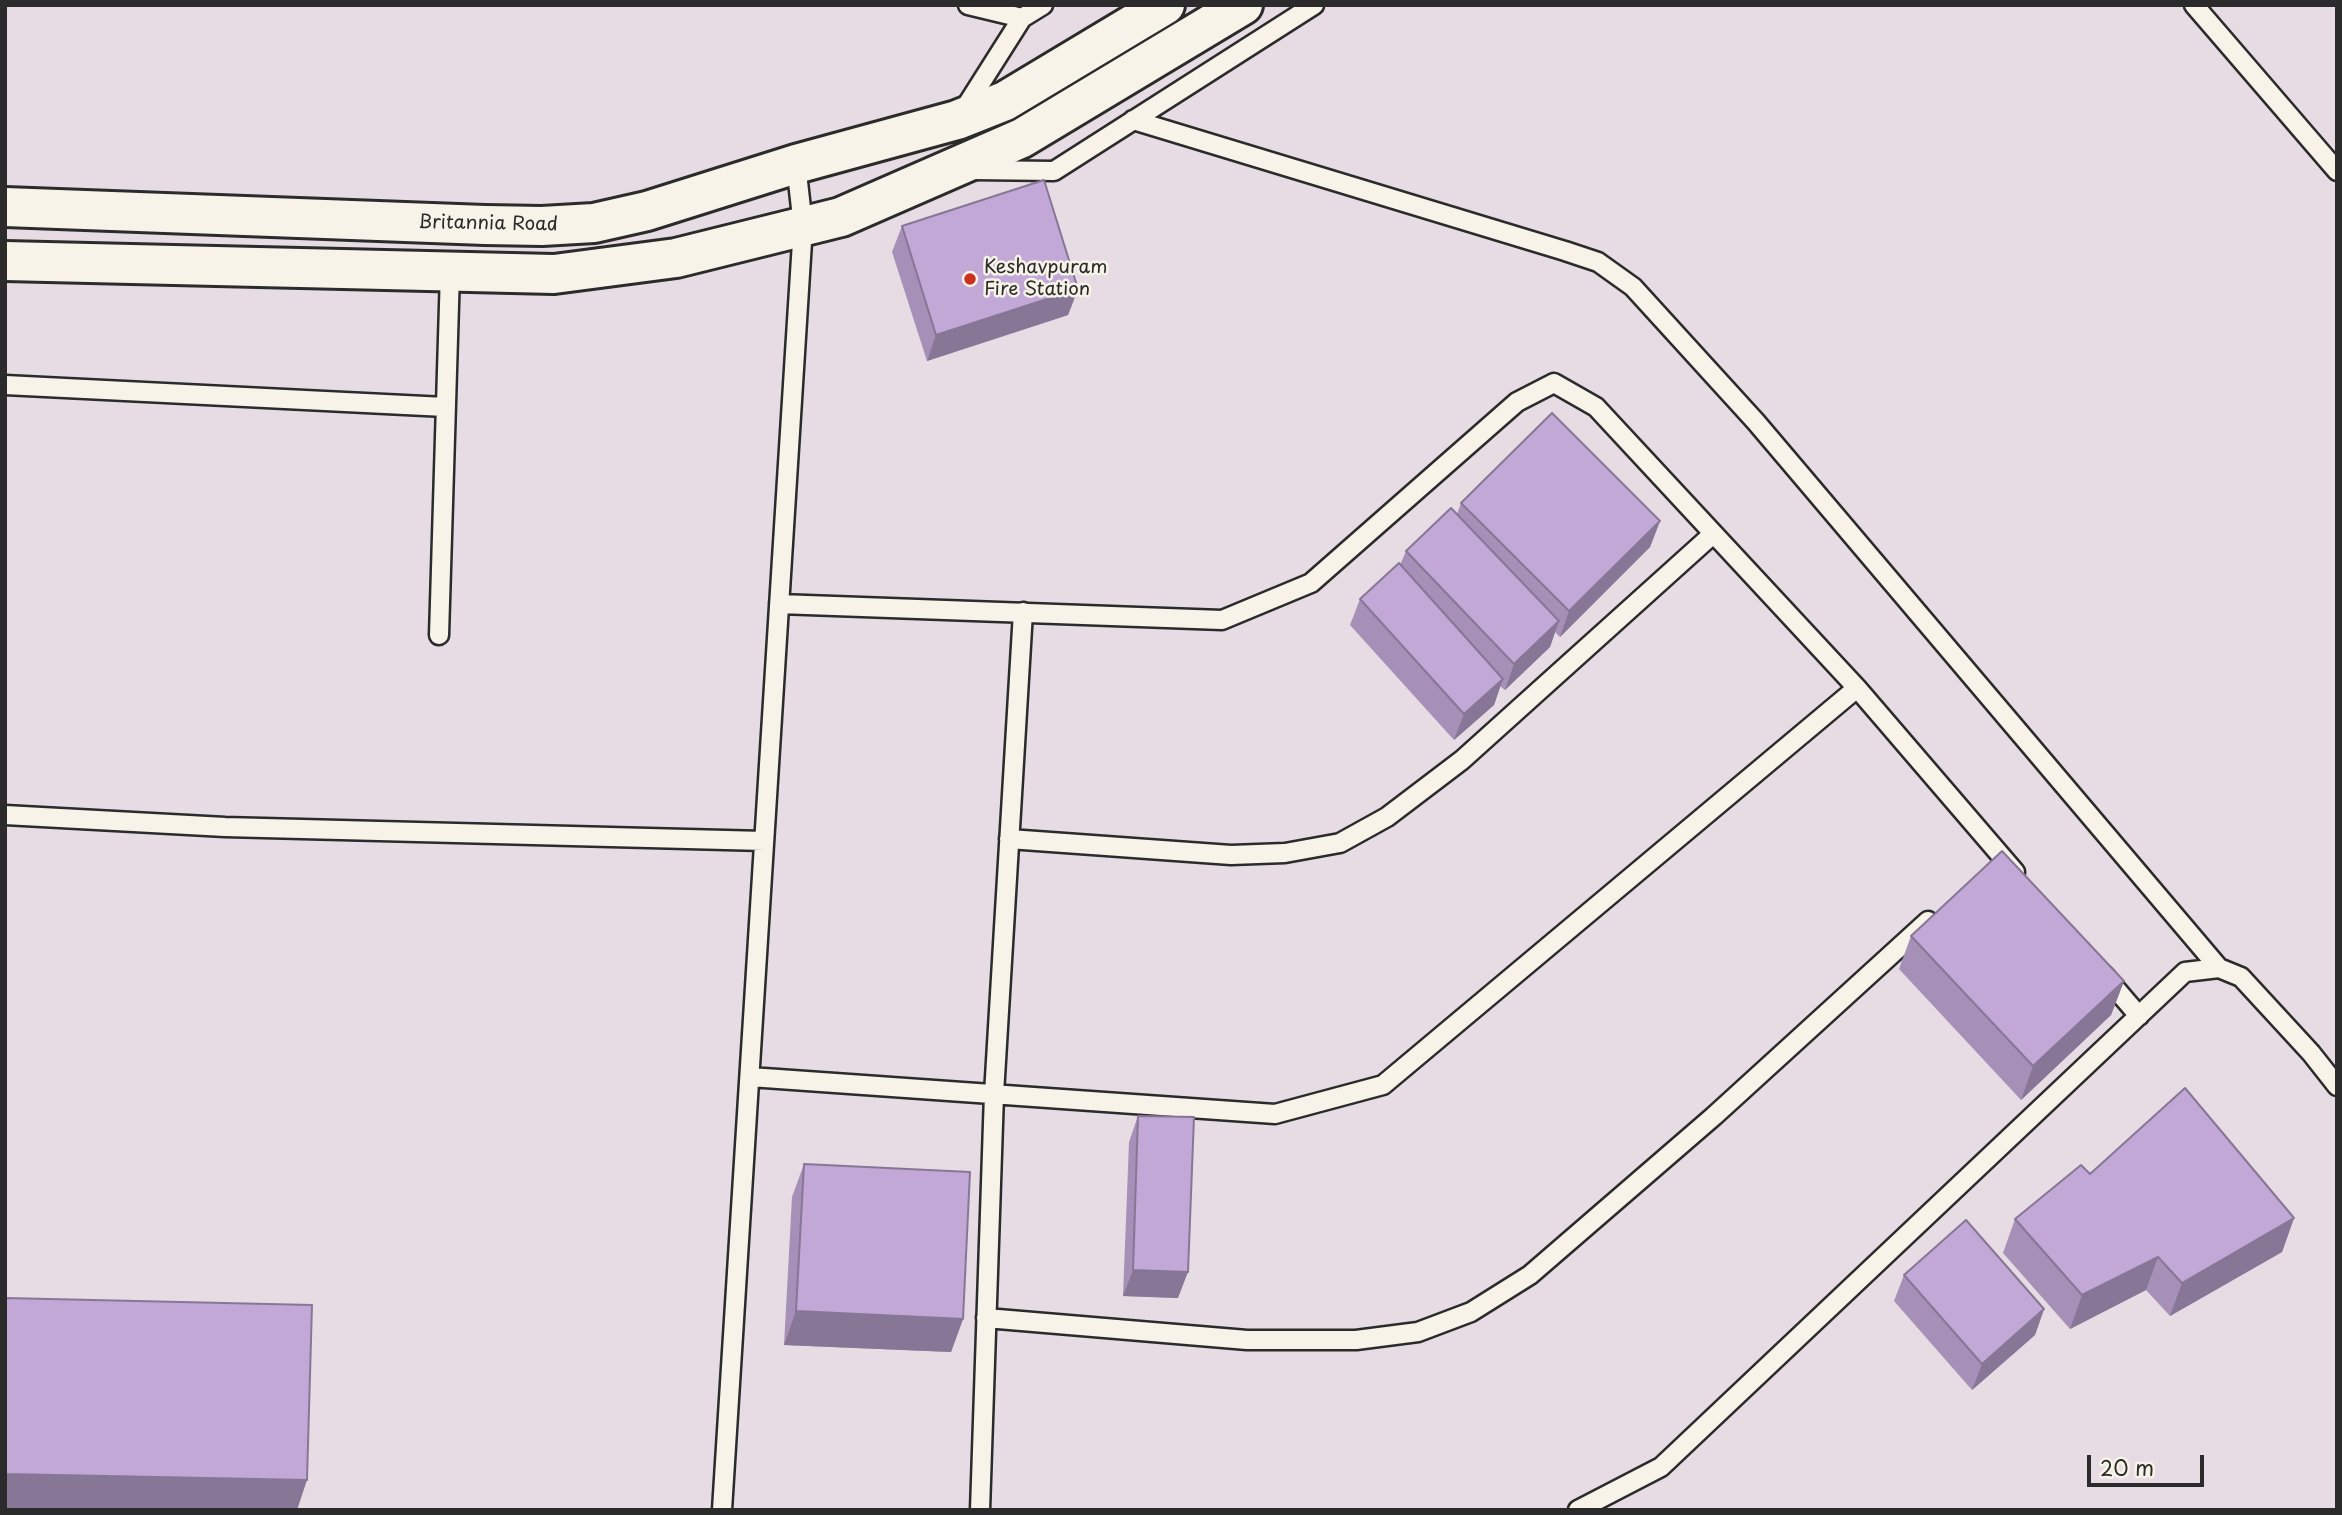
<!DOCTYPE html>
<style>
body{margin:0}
#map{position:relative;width:2342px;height:1515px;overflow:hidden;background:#f7f3e8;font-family:"Playpen Sans",sans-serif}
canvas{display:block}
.frame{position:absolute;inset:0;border:7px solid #2b2b2b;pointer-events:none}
.scale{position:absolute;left:2087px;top:1455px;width:117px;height:32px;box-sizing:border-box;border:4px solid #2b2b2b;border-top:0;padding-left:9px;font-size:21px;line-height:24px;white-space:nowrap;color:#2b2b2b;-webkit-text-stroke:5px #f7f3e8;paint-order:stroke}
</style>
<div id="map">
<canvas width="2342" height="1515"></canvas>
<div class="frame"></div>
<div class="scale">20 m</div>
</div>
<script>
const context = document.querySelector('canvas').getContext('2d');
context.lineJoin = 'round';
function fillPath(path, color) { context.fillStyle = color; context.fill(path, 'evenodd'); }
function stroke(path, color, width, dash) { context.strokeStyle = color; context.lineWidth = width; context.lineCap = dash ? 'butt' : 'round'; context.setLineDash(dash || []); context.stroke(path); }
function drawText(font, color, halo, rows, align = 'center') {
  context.font = font + ' "Playpen Sans",sans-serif'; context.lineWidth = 5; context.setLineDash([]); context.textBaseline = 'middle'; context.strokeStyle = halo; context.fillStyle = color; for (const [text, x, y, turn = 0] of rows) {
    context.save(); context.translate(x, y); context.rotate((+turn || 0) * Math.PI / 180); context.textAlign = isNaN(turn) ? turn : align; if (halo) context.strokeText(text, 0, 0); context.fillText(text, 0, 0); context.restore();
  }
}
fillPath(new Path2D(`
 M5 5H2337V1510H5Z`), '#e7dce3');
const lane = new Path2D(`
 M2194 5 2337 171
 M1022 18 1043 5
 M963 111 1022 18 968 5
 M1133 120 1565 251 1598 262 1633 287 1756 422 2219 968
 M974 170 1054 171 1314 5
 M5 385 445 407
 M779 604 1222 620 1311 583 1517 402 1554 383 1596 407 1857 688 2015 872
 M439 635 450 272
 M5 815 225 827 764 841
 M1009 839 1231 855 1285 853 1340 843 1387 817 1462 760 1713 534
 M2104 975 2139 1016
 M750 1077 1275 1114 1383 1085 1857 688
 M986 1318 1247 1340H1356L1418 1332 1471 1312 1530 1275 1714 1116 1928 921
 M722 1510 803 226 796 164
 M980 1510 994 1094 1023 612
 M1578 1510 1661 1467 2185 972 2219 968 2241 977 2311 1053 2337 1086`);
const secondary = new Path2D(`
 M5 207 485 225 542 226 594 223 647 211 796 164 957 120 1005 101 1165 5
 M5 261 554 274 676 258 841 217 1022 138 1243 5`);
stroke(lane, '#2b2b2b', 23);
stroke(secondary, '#2b2b2b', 44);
stroke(lane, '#f7f3e8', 18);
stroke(secondary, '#f7f3e8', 38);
fillPath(new Path2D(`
 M902 226 1078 289 1068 315 927 361 892 252Z
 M1461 503 1660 521 1650 547 1560 637 1555 632 1550 647 1505 690 1500 686 1494 705 1454 740 1350 625 1360 599 1400 565 1406 551 1457 514Z
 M1911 936 2124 981 2111 1015 2021 1100 1899 969Z
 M1138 1116 1178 1298 1123 1296 1129 1142Z
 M804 1164 963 1319 951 1352 784 1345 792 1197Z
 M2090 1174 2294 1218 2282 1252 2170 1316 2146 1290 2070 1329 2003 1253 2015 1219Z
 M1904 1275 2044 1309 2035 1335 1972 1390 1894 1301Z`), '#a690b8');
fillPath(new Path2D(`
 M1078 289 1068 315 927 361 936 335Z
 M1660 521 1650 547 1560 637 1569 611Z
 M1559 621 1550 647 1505 690 1514 664Z
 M1503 679 1494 705 1454 740 1464 714Z
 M2124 981 2111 1015 2021 1100 2033 1066Z
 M2294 1218 2282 1252 2170 1316 2182 1283Z
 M2158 1257 2146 1290 2070 1329 2082 1295Z
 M1133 1270 1188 1272 1178 1298 1123 1296Z
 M2044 1309 2035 1335 1972 1390 1982 1364Z
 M796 1311 963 1319 951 1352 784 1345Z
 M5 1474 307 1480 297 1510H101L5 1508Z`), '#877696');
const building = new Path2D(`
 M1044 180 1078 289 936 335 902 226Z
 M1552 413 1660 521 1569 611 1461 503Z
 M1451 508 1559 621 1514 664 1406 551Z
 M1399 563 1503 679 1464 714 1360 599Z
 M2002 851 2124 981 2033 1066 1911 936Z
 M2185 1088 2294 1218 2182 1283 2158 1257 2082 1295 2015 1219 2081 1165 2090 1174Z
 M1138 1116 1194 1117 1188 1272 1133 1270Z
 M804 1164 970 1172 963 1319 796 1311Z
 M1966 1220 2044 1309 1982 1364 1904 1275Z
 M5 1298 312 1305 307 1480 5 1474Z`);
fillPath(building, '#c1a8d6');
stroke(building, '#877696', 2);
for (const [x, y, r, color] of [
 [970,279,7,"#c8321e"]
]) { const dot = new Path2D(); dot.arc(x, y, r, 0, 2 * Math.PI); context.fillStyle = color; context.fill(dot); stroke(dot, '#f7f3e8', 2.5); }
drawText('19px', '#2b2b2b', '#f7f3e8', [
 ["Britannia Road",488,224,1]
]);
drawText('19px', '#2b2b2b', '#f7f3e8', [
 ["Keshavpuram",984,268],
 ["Fire Station",984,290]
], 'left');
</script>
